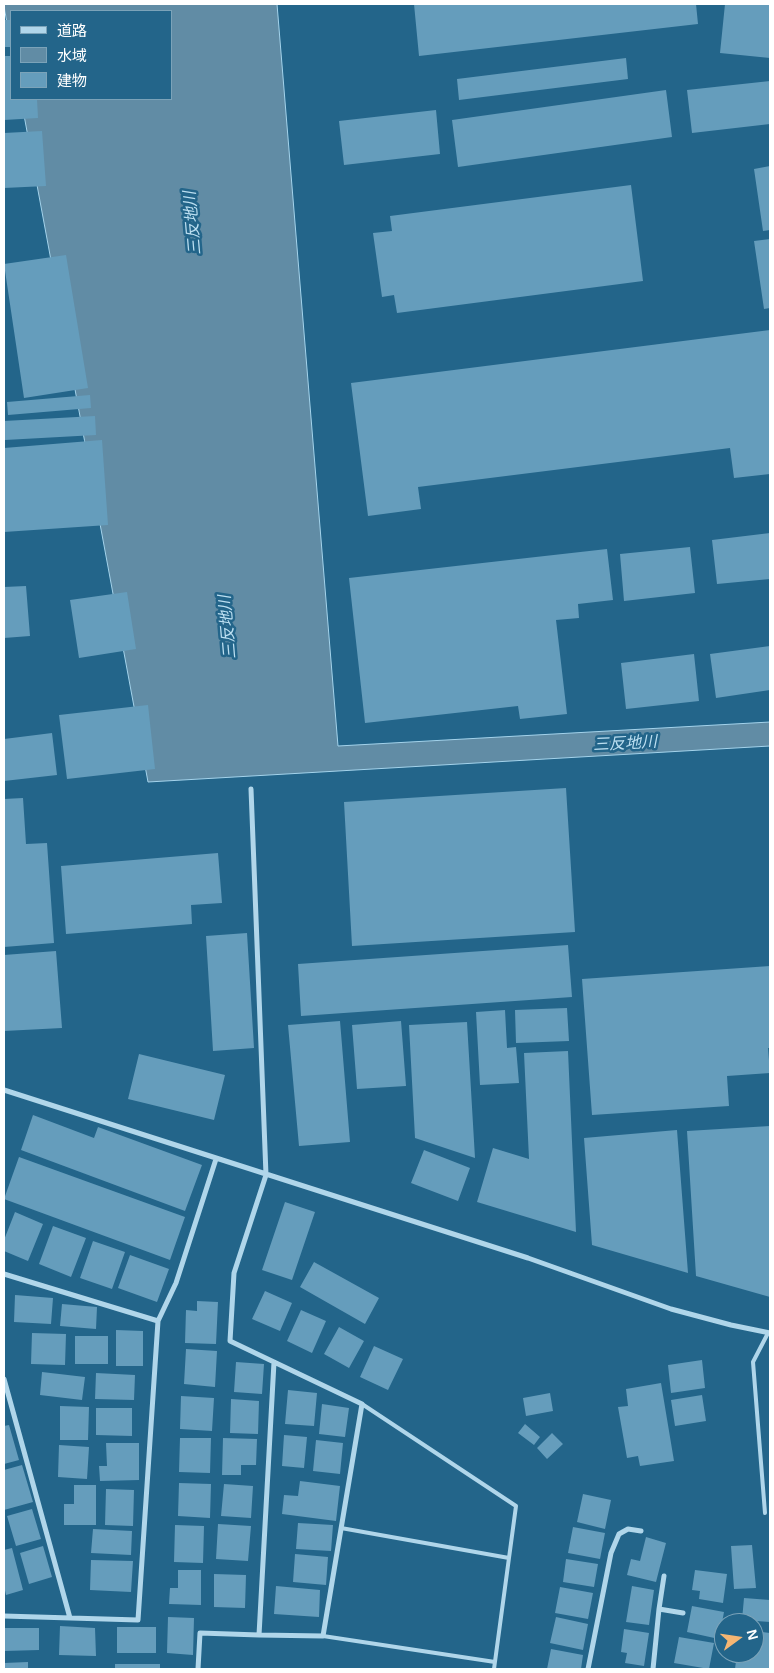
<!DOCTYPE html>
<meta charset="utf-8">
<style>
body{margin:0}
#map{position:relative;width:774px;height:1673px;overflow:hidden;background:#23658a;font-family:Helvetica,"Noto Sans JP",sans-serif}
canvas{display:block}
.frame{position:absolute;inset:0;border:5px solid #fff;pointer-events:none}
.legend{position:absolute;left:10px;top:10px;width:162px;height:90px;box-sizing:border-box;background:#23658a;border:1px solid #7ba3b9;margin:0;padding:6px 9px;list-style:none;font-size:15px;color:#fff}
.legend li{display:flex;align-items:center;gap:10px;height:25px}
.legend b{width:25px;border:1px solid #7ba3b9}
.north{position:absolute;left:714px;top:1613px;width:50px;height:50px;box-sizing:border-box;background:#23658a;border:1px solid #7ba3b9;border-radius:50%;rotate:76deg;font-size:14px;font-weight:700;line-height:20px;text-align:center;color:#fff}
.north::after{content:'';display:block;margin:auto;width:18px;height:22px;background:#f5b673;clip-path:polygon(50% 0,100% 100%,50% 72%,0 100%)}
</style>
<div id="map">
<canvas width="774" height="1673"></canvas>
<div class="frame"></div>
<ul class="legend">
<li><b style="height:6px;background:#b0d6ea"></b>道路</li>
<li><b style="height:14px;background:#618ca5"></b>水域</li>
<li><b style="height:14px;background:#659dbc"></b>建物</li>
</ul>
<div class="north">N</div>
</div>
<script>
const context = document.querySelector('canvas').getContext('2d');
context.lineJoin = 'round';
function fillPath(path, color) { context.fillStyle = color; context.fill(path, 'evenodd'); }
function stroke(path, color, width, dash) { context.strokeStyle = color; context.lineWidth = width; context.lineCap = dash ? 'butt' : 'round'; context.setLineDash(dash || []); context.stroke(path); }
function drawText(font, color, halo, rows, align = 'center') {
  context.font = font + ' Helvetica,"Noto Sans JP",sans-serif'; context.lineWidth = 5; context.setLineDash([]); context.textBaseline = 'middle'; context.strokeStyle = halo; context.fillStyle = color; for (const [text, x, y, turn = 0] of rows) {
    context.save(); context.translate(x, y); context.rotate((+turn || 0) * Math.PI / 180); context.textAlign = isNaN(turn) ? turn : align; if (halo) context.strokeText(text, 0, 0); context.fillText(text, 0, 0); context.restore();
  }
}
const water = new Path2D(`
 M4 4H277L338 746 770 722V746L148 782 21 99H171V11H11V45Z`);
fillPath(water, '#618ca5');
stroke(water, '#a4d3eb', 1);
fillPath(new Path2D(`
 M414 4H696L698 24 419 56Z
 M725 4H770V58L720 53Z
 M4 20H11V47H4Z
 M4 56H11V99H37L38 118 4 120Z
 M626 58 628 79 459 100 457 79Z
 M770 81V124L692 133 687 90Z
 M666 90 672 137 458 167 452 120Z
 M436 110 440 154 344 165 339 121Z
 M42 131 46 186 4 188V133Z
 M770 166V230L763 231 754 169Z
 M631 185 643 281 397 313 394 295 382 297 373 233 392 231 390 216Z
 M770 239V308L764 309 754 241Z
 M66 255 88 388 24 398 4 264Z
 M770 330V474L734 478 730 448 418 487 421 509 368 516 351 383Z
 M90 395 91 408 8 415 7 402Z
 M95 416 96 435 5 440 4 421Z
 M102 440 108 525 4 532V448Z
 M770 533V579L717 584 712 540Z
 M690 547 695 593 624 601 620 554Z
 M607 549 613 600 578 604 579 618 556 620 567 714 520 719 518 706 365 723 349 578Z
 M26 586 30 636 4 638V587Z
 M127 592 136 649 79 658 70 600Z
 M770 646V690L716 698 710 654Z
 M694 654 699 701 626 709 621 663Z
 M148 705 155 769 67 779 59 715Z
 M52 733 57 775 4 781V739Z
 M566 788 575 932 352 946 344 802Z
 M23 798 26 844 47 843 54 943 4 947V799Z
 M218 853 222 903 191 905 192 924 66 934 61 866Z
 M247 933 254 1048 213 1051 206 936Z
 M568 945 572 997 301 1016 298 964Z
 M56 951 62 1028 4 1031V955Z
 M770 966V1048H768L770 1073 727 1076 729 1106 592 1115 582 979Z
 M567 1008 569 1041 516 1043 515 1010Z
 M505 1010 507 1048 516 1047 519 1083 480 1085 476 1012Z
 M340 1021 350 1142 299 1146 288 1025Z
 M401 1021 406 1086 357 1089 352 1025Z
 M467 1022 475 1158 415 1138 409 1025Z
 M568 1051 576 1232 477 1202 493 1148 529 1159 524 1053Z
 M139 1054 225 1075 214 1120 128 1099Z
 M33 1115 94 1138 98 1127 202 1165 185 1211 21 1150Z
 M770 1126V1297L696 1276 687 1131Z
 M677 1130 688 1273 592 1245 584 1138Z
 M424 1150 470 1168 458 1201 411 1183Z
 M19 1157 185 1217 170 1260 4 1199Z
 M285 1202 315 1212 292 1280 262 1270Z
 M15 1212 43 1224 28 1261 4 1251V1240Z
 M53 1226 86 1238 71 1277 39 1264Z
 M93 1241 125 1252 112 1289 80 1278Z
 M130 1255 169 1269 157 1302 118 1288Z
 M314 1262 379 1298 365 1324 300 1287Z
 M265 1291 292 1303 280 1331 252 1319Z
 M15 1295 53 1298 51 1324 14 1322Z
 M197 1301 218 1302 216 1344 185 1343 186 1310 197 1311Z
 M62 1304 97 1307 96 1329 60 1326Z
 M301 1310 326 1321 312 1353 287 1341Z
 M339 1327 364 1341 349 1368 324 1354Z
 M116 1330 143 1331V1366H116Z
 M32 1333 66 1334 65 1365 31 1364Z
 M75 1336H108V1364H75Z
 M374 1346 403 1359 388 1390 360 1377Z
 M186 1349 217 1351 215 1387 184 1384Z
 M702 1360 705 1388 671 1393 668 1365Z
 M236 1362 264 1364 262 1394 234 1392Z
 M42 1372 85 1377 82 1400 40 1395Z
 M96 1373 135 1375 134 1400 95 1399Z
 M661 1383 674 1461 640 1466 638 1456 627 1458 618 1407 628 1406 626 1389Z
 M288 1390 317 1393 314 1426 285 1424Z
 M550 1393 553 1411 526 1416 523 1398Z
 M702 1395 706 1421 675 1426 671 1400Z
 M181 1396 214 1398 212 1431 180 1429Z
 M231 1399 259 1401 258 1434 230 1433Z
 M322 1404 349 1408 345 1437 319 1434Z
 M60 1406 89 1407 88 1440H60Z
 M96 1408H132V1436L96 1435Z
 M525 1424 540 1437 534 1445 518 1433Z
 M9 1425 19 1460 4 1464V1426Z
 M552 1433 563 1444 547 1459 537 1448Z
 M284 1435 307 1437 304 1468 282 1466Z
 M180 1438H211L210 1473 179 1472Z
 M223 1438 257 1439 256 1465H241V1475H222Z
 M316 1440 343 1443 340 1474 313 1471Z
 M106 1443H139V1480L100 1481 99 1466H107Z
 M59 1445 89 1447 87 1479 58 1477Z
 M22 1465 33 1502 4 1510V1470Z
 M300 1481 340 1486 336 1521 282 1514 284 1495 298 1496Z
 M179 1483 211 1484 210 1518 178 1516Z
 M224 1484 253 1486 251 1518 221 1516Z
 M74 1485H96V1525H64V1504H74Z
 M106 1489 134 1490 133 1526 105 1525Z
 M583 1494 611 1500 605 1529 577 1522Z
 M32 1509 41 1539 16 1546 7 1516Z
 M298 1523 333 1525 331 1551 296 1549Z
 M218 1524 251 1526 248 1561 216 1559Z
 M175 1525 204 1526 203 1563 174 1562Z
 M573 1527 605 1533 600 1559 568 1553Z
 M93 1529 132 1531 131 1555 91 1553Z
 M646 1537 666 1543 656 1582 627 1575 631 1559 640 1561Z
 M752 1545 756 1588 734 1589 731 1546Z
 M43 1546 52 1577 29 1584 20 1553Z
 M12 1548 23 1590 6 1595 4 1586V1550Z
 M295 1554 328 1557 326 1585 293 1582Z
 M566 1559 598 1564 594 1587 563 1582Z
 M91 1560 133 1561 131 1592 90 1590Z
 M178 1570H201V1605L169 1604 170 1588H178Z
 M695 1570 727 1574 723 1603 699 1599 700 1591 692 1590Z
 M214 1574 246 1575 245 1608 214 1607Z
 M276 1586 320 1590 319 1617 274 1614Z
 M632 1586 654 1590 649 1625 626 1622Z
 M560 1587 593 1593 588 1619 555 1613Z
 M744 1598 770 1600V1622L742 1620Z
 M692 1606 724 1612 719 1639 687 1632Z
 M168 1617 194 1618 193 1655 167 1653Z
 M556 1617 588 1624 583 1650 550 1643Z
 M60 1626 95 1628 96 1656 59 1655Z
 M117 1627H156V1653H117Z
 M4 1628H39V1650L4 1651Z
 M624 1629 649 1633 644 1666 625 1663 627 1653 621 1652Z
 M754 1631 770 1633 769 1669H735L737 1653H754Z
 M679 1637 714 1643 709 1669 674 1663Z
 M551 1649 583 1655 581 1669H547Z
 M28 1662V1669H4V1663Z
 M115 1664H160V1669H115Z`), '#659dbc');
stroke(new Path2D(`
 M362 1404 516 1506 494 1669
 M765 1513 753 1362 768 1333
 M341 1528 509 1558
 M323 1636 495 1662`), '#b0d6ea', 4);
stroke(new Path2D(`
 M251 789 266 1175 234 1273 230 1341 362 1404 323 1636 259 1635
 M4 1090 528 1258 671 1309 731 1325 770 1333
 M4 1274 158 1321
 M4 1379 70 1618
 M659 1609 683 1613
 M4 1616 138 1620 158 1321 176 1283 216 1159
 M198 1669 200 1633 259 1635 274 1362
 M588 1669 611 1553 619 1534 628 1529 641 1531
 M653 1669 659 1609 664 1576`), '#b0d6ea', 5);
drawText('italic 16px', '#bcdff1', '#23658a', [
 ["三反地川",193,223,-95],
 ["三反地川",228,627,-95],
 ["三反地川",625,744,-3]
]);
</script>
